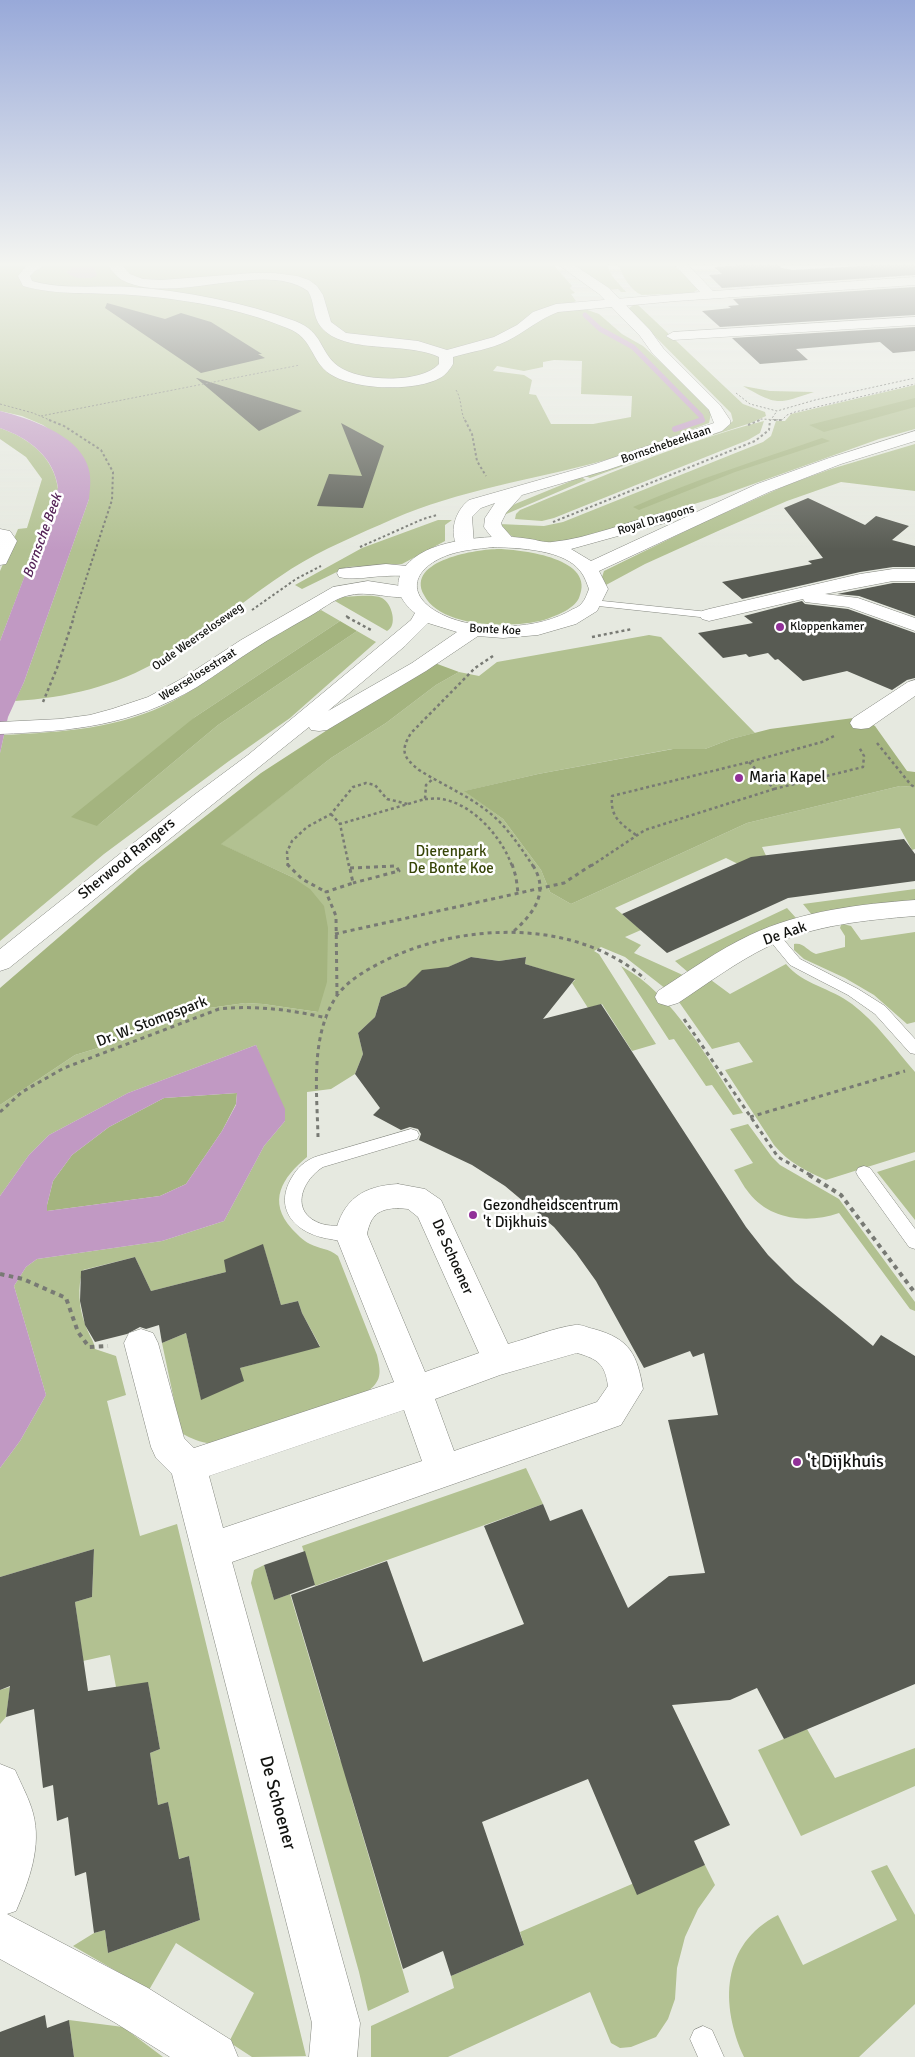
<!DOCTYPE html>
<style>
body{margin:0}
canvas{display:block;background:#e6e9e0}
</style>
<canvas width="915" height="2057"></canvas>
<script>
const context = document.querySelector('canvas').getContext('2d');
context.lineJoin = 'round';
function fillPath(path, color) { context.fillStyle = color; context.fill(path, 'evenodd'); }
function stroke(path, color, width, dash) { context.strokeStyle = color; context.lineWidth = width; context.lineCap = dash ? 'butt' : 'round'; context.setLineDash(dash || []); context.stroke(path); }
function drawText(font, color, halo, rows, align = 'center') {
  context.font = font + ' Signika,sans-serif'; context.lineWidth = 5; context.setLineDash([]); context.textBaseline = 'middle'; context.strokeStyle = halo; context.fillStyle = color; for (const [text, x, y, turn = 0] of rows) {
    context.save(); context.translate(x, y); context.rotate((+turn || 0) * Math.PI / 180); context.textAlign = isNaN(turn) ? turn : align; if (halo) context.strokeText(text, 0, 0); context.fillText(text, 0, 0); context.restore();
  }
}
fillPath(new Path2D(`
 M0 263H552L572 286 570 288 575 293 571 294 576 301 570 304 599 314 622 334 643 346 712 409 709 423C674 436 638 451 602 461 532 480 459 490 393 519 359 534 323 549 291 569 246 598 206 634 160 660 116 686 66 698 15 701L24 682 89 499 74 447 43 425 22 416 0 411ZM554 360 582 361 581 394 632 396 631 417 593 424H551L536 395 529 394 532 380 524 375 493 371 497 366 524 371 543 367V362Z
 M572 263H606L612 276 626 292H621L618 289 607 290Z
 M617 263H672L699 289 692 293 642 295C629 290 623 275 617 263Z
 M636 303 743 404 765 412 766 416 751 423 673 448 590 478 585 476 724 428 733 421 731 413 628 309Z
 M915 385V429L879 439 717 497 580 539C558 542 530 546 510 535 506 533 502 528 499 524L544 526 563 522 763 442 771 436 776 421H785L791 414Z
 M743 386 770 391 814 392C777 404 778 406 743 386Z
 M764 421 760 433 748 440 554 518 542 521 515 519 516 514 520 510C598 478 682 442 764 421Z
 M0 428C29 438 54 457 58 489L0 641V571L18 529 27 528 42 479 26 457 0 439Z
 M915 444V491L841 482 787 501 718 531 645 564 606 585 602 577 604 571 702 523 787 485 831 469Z
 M581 477 586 480 504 515 507 509 515 504Z
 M438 520H452L445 525V541L402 564 347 567 302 589 295 585 362 548Z
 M499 549C523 550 597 558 579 598 573 610 555 616 544 620 514 628 441 629 424 595 405 560 478 549 499 549Z
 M358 596C365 596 375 595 382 598 392 603 398 626 387 631L335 601 343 597Z
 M321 610 340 621 195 717 97 826 218 725 357 631 376 642 290 718 229 761 104 854 0 941V753L4 735C62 732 120 729 173 701 224 674 268 633 321 610Z
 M649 635 661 637 755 733 731 739 705 749H672L538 774 465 791 503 819 541 870 550 892 571 904 747 823 900 786 915 787V849L912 850 900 828 762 847 768 860 740 865 726 858 615 908 641 930 625 937 641 945 634 953 685 976 666 989 625 957 601 947 594 951 599 954 656 1044 632 1051 602 1004 588 1008 572 983 575 980 525 964 526 957 499 961 471 957 381 997 375 1017 358 1033 363 1054 355 1074 331 1089 307 1092V1157C282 1178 267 1201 292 1229 298 1235 302 1240 310 1244 319 1249 329 1248 338 1256L377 1355C382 1376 381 1383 362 1395L215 1443C201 1444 193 1439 181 1433L162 1343 186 1333 201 1399 243 1381 240 1368 320 1346 302 1313 298 1301 281 1305 263 1245 226 1272 151 1291 135 1257 83 1270C77 1287 79 1308 85 1324 88 1334 94 1340 95 1349L116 1356 126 1395 107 1401 140 1536 177 1524 306 2056 252 2057 229 2042 254 1993 176 1943 149 1990 73 1946 94 1933 105 1930 108 1953 200 1920 189 1856 178 1859 168 1802 158 1805 150 1753 160 1749 148 1683 116 1687 110 1655 83 1661 75 1602 92 1597 94 1549 0 1577V1468L20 1441 46 1395 14 1286 26 1267 37 1259 162 1241 224 1221 264 1146 285 1121 256 1045 128 1093 49 1135 29 1155 0 1196V1105L75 1055 121 1041 202 1009 245 1003 263 1004 318 1012 292 877 220 844 331 758 386 723 436 685 459 672 479 676 497 662Z
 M915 889V900L812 915 803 904Z
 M787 908 797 919 689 973 675 961Z
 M843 924 851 926 861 940 915 932V1022L907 1024 874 995 845 978 804 959 794 950V944C804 942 807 951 816 954L845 947V936L840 928 841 925Z
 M786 964C802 984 831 988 852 1004 876 1022 895 1049 915 1072V1152L826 1180C806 1171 788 1162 774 1145L725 1070 753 1062 739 1042 712 1049 679 1002 711 980 730 994Z
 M621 966C675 995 710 1063 743 1113L733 1115 712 1085 706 1086 674 1039 669 1040Z
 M748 1124 772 1157 780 1165 839 1199 915 1302V1311L910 1309 839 1213C808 1224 770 1220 749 1193 743 1186 739 1177 734 1170L753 1163 730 1129Z
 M915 1160V1220L877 1172Z
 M526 1468 543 1504 315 1586 302 1546Z
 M264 1565 274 1600 290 1594 340 1760 378 1782 350 1793 409 1992 368 2011 359 1972 251 1583 254 1570Z
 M10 1687 6 1717 0 1724V1690Z
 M807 1729 835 1778 915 1748V1786L801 1836 758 1750Z
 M705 1865 715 1885 698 1909 685 1937 677 1968 675 1999 668 2019 656 2037 631 2047 620 2048 611 2043 590 1992 448 2057H371V2026L454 1988 451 1976 524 1945 520 1932 632 1884Z
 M887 1865 915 1915V2004L859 2057H744C720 2005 721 1944 778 1915L803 1965 897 1920 871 1871Z
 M69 2020 123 2027 163 2057H74Z`), '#b2c191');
fillPath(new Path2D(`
 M915 398V407L824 432 809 425Z
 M822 438 830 441 735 472 639 510 633 507C694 480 758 460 822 438Z
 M340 621 357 631 218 725 97 826 71 817 195 717Z
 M432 662 459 672 436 685 386 723 331 758 221 844 292 877 310 889 324 906 328 928 327 982 318 1012 263 1004 245 1003 202 1009 121 1041 75 1055 0 1105V988L139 868 261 773Z
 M861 717 875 726 907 771 915 772V787L900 786 747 823 571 904 550 892 541 870 503 819 464 791 538 774 673 749H705L731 739 770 729Z
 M237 1093 236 1104 222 1131 186 1184 160 1196 47 1211V1205L53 1181 72 1155 109 1127 164 1098Z`), '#a4b47f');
fillPath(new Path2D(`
 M87 266 95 268 97 276C87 280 74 279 66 272L73 267Z
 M0 411C28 418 76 434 87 464 92 476 90 487 89 499L24 682 8 717 0 753V641L58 488C54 457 29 438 0 428Z
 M256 1045 285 1109V1121L264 1146 224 1221 162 1241 37 1259 26 1267 14 1286 46 1395 20 1441 0 1468V1196L29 1155 49 1135 128 1093ZM237 1093 236 1105 222 1131 186 1184 160 1196 47 1211V1205L53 1181 72 1155 109 1127 164 1098Z`), '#c199c3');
stroke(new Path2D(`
 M585 315 600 329 633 347 701 416 702 420 699 421`), '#c199c3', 5);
stroke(new Path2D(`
 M675 429 702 420`), '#c199c3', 6);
fillPath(new Path2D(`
 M776 263 782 268 792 270 915 263V275L722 288 709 275 722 274 714 267Z
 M915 287V315L720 327 702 311 731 308 728 306 739 305 733 299Z
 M107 303 165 319 181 313 211 322 262 354H258L265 358 201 373 105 308Z
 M915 327V351L893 353 880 342 796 349 808 360 760 364 732 338Z
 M196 378H197L302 411 259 431Z
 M341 423 384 446 363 508 317 506 329 474 362 476Z
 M808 498 865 525 876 516 909 526 892 540 915 546V567H893L860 572 742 599 722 582 812 564 808 561 823 558 784 508Z
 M893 583H915V616L859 596 837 594Z
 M802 601 805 604 848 609 915 633V678L907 680 892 690 847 671 803 681 778 659 775 660 768 653 749 657 746 654 723 658 698 633 753 623 744 616Z
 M904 839 915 854V881L788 898 667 953 622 914 751 857Z
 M471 957 499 961 526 957 525 964 575 979 543 1019 601 1004 746 1227 768 1255 795 1282 873 1346 881 1335 915 1356V1684L784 1739 757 1688 730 1700 672 1705 730 1825 694 1841 705 1865 637 1895 588 1779 482 1822 524 1945 451 1976 443 1951 403 1969 291 1595 387 1561 423 1662 524 1624 484 1526 543 1504 550 1521 582 1509 628 1608 669 1576 705 1573 668 1420 718 1415 704 1353 693 1357 690 1351 644 1368 596 1281 576 1253 554 1227 505 1186 472 1165 419 1140 421 1134 418 1129 410 1127 401 1130 373 1115 380 1108 355 1074 363 1054 358 1033 375 1017 381 997 406 986 422 970 448 967Z
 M263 1244 281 1305 298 1301 302 1313 320 1347 240 1368 244 1381 201 1400 186 1333 162 1343 159 1325 146 1329 140 1327 127 1334 95 1342 85 1325 80 1301 81 1271 135 1257 151 1291 226 1272 224 1260Z
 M94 1549 92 1597 75 1602 88 1691 148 1682 160 1749 150 1753 158 1805 168 1802 179 1859 189 1856 200 1920 108 1953 105 1930 94 1933 86 1872 75 1876 68 1817 57 1821 53 1785 43 1788 34 1709 6 1717 10 1686 0 1690V1577Z
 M305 1551 315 1585 274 1600 264 1565Z
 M45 2015 47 2028 69 2020 74 2057H0V2032Z`), '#585b53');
const lane = new Path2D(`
 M593 600 709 612 714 615 709 618 589 605 588 603 589 601Z
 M773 931 778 933 800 959 858 989 885 1006 915 1039V1054L910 1053 875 1014 848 995 790 965 766 936 768 933Z
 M411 1129 417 1131 419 1135 417 1139 323 1167C301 1181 289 1213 322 1224 333 1227 346 1225 357 1229L360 1234 357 1239C348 1242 339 1241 330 1239 295 1234 271 1208 294 1174 300 1165 308 1159 318 1156Z
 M864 1166 870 1168 915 1229V1249L909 1247 858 1176 856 1172 858 1168Z
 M703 2026 712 2030 724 2057H698L690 2039 694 2030Z`);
const street = new Path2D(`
 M32 263H49L35 271 30 276 32 281C64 290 98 285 131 287 185 291 243 302 295 321 324 332 319 352 338 366 359 382 421 384 439 364V357C406 341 344 355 321 327 312 316 315 302 308 291 263 259 173 307 122 280 116 277 110 268 106 263H120L130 274 143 279 161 280 253 273H274L297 276 309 280 317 286 323 295 331 322 346 333 418 341 447 350 494 337 517 325 533 312 556 304 700 292 673 263H686L713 291 915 277V285L676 301 558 312C539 319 525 332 507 341 491 349 470 352 453 357V364C450 369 446 375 440 378 415 392 354 390 330 374 310 361 314 338 287 328 239 308 183 299 132 295 94 292 59 296 23 286L18 276 27 265Z
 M915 317V325L673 340 666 336 673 332Z
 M0 529 10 531 17 541 6 564 0 565Z
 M893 569H915V581H893L825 594 858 598 915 618V631L848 607 805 602 803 599 709 621 702 619 699 615 702 611 709 609 860 574Z
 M915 680V696L869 728 861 729 853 728 850 723 853 718 908 682Z
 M915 900V916C866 920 814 925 769 946 736 962 707 984 678 1003L668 1006 658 1003 655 997 658 991C689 971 718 950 750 935 801 911 860 904 915 900Z
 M398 1184 425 1189 441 1200 508 1344C530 1338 553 1328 575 1325 581 1324 588 1328 594 1329 630 1339 637 1354 643 1389L621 1425 232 1562 360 2023 357 2057H309L312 2023 172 1474 156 1458 151 1447 124 1343 129 1333 141 1329 153 1333 158 1343 184 1438 194 1448 394 1382 335 1234C343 1199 363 1186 398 1184ZM398 1208 408 1209 418 1217 479 1353 425 1372 367 1234C371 1215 378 1209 398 1208ZM577 1353C598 1359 605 1364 608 1386L597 1402 454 1451 435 1399 500 1375ZM404 1410 422 1461 223 1528 209 1476Z
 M0 1764 15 1770C21 1784 29 1798 33 1813 42 1846 29 1881 16 1911L7 1914 148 1988 231 2040 238 2057H170L114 2022 0 1959Z`);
const secondary = new Path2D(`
 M556 263H571L609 288 650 330 663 348 720 405 730 420V424L722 431 607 470 522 495 506 513 501 523 502 526 516 542 513 546C500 549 492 538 484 527L485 518 495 503 481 508 472 517 474 545 471 549 465 550 459 549C448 533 455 511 469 500L595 464 714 423 709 410 653 354 640 336 599 294Z
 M386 564 418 567 421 571 418 575C408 577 398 575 387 576 371 576 355 581 339 577L337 573 339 569Z
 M368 581 414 588 416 592 414 596C392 601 369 589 346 596 334 599 321 610 310 616 291 627 272 637 254 649 235 661 216 675 197 687 131 726 74 731 0 734V722L60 719 90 715 112 709 148 697 183 678 241 640 333 587Z`);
const primary = new Path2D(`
 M915 431V441L841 464 769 492 599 571 608 589 597 611 576 624 538 635 503 638 478 636 426 671 327 730 319 731 311 730 309 727 9 968 0 971V949L194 795 248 755 411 620 415 613C384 588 400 561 432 548 451 541 472 538 492 537 504 536 517 537 530 539 537 540 545 543 552 542 591 538 628 521 666 512L672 513 675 517 672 521 571 549 591 561 757 484 829 458ZM493 547C518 548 565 549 581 572 585 577 587 584 589 589 587 594 585 600 582 603 580 606 576 608 573 609 540 630 478 632 443 615 405 597 410 569 448 555 462 550 478 549 493 547ZM428 623 457 632 412 663 328 711 405 646Z`);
stroke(lane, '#858880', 1);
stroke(street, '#858880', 1);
stroke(secondary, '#858880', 1);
stroke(primary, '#858880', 1);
stroke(new Path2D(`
 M456 390C462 399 460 411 465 421
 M736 393 750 404 777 411 815 400 915 378
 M0 404 33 413 52 421
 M41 416 300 365
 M757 421 761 419 782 420 787 415 795 412 915 384
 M770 421 777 411`), '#787a74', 1, [2, 2]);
stroke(new Path2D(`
 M49 420 64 426 101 450 113 472 112 500 73 618
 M465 420 472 434 477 461 486 476
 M774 420H782
 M748 425 760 420
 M553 522 755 441 769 430 770 420
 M360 547 423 519 437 515
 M252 610 296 579 321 566
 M346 616 350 618`), '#787a74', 2, [2.5, 2.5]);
stroke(new Path2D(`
 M347 617 371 630
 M592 637 632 629
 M493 656 475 668 411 733C400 751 403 757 419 770 441 784 465 794 486 810 505 824 519 845 533 866
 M43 702 57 668 74 617
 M877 743 911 785 915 787
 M774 789 863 767 864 756 859 747
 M425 799C430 799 436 798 441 799 472 803 502 837 512 866
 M331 814 340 824
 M636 835C620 823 610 817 612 796L749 762 822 742 836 735
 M288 866 287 852 292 841 307 827 331 814 353 787 366 783 375 785 387 799 408 804
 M349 866 340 824 425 799 426 785 434 778
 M591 866 645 830 774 789 749 762`), '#787a74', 2.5, [3, 3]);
stroke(new Path2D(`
 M287 864 302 879 326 892
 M512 864 516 877 518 893
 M350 868 396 866 399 871 353 883
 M514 931C535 912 550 891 532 864
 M335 934 564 883 593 864
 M337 995 336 916 326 892 353 883 349 864
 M684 1019 778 1157 812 1176
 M0 1112 22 1092 64 1068 219 1009C256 1005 291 1010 327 1018
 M750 1117 905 1071
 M318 1137C317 1091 310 1037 336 997 347 980 370 968 388 959 466 922 577 919 645 979`), '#787a74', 3, [4, 4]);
stroke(new Path2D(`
 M809 1175 841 1195 915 1293
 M0 1274 23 1279 66 1298 78 1332 89 1347 108 1346`), '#787a74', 4, [4.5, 4.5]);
fillPath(lane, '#fff');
fillPath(street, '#fff');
fillPath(secondary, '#fff');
fillPath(primary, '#fff');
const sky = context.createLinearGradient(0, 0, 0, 551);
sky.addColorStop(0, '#98a9d9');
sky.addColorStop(0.48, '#f4f5f1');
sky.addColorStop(1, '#f4f5f100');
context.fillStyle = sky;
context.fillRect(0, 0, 915, 551);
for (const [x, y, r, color] of [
 [780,627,5,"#913098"],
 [739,778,5,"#913098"],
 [473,1215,5,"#913098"],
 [797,1462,5,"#913098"]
]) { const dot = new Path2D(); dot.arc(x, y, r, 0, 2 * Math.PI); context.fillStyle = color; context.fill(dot); stroke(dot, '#fff', 2); }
drawText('12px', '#121310', '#fff', [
 ["Bornschebeeklaan",666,445,-19],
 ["Royal Dragoons",656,520,-17],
 ["Bonte Koe",495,630,3],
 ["Oude Weerseloseweg",198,637,-35],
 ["Weerselosestraat",198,675,-32]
]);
drawText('12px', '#121310', '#fff', [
 ["Kloppenkamer",790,627]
], 'left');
drawText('italic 14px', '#542357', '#fff', [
 ["Bornsche Beek",43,536,-70]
]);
drawText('15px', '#121310', '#fff', [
 ["Maria Kapel",749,778],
 ["Gezondheidscentrum",483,1206],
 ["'t Dijkhuis",483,1223]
], 'left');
drawText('15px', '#374507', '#fff', [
 ["Dierenpark",451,852],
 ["De Bonte Koe",451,869]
]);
drawText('15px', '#121310', '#fff', [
 ["Sherwood Rangers",127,859,-39],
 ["De Aak",785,934,-19],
 ["Dr. W. Stompspark",152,1022,-21],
 ["De Schoener",452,1257,66]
]);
drawText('18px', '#121310', '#fff', [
 ["'t Dijkhuis",807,1462]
], 'left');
drawText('18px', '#121310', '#fff', [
 ["De Schoener",277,1803,75]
]);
</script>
